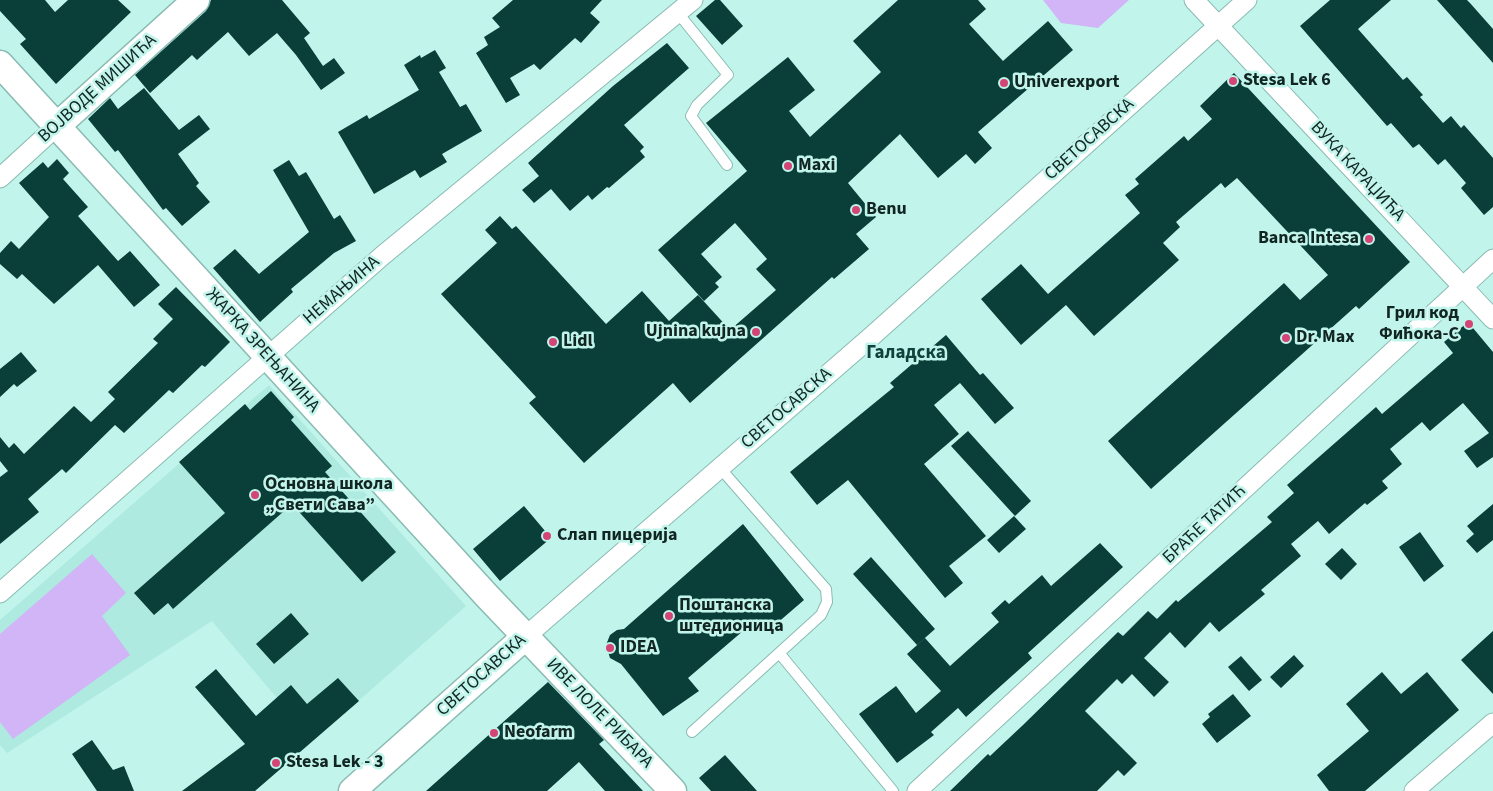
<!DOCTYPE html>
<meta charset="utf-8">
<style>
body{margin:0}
canvas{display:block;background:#c1f4eb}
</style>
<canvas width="1493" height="791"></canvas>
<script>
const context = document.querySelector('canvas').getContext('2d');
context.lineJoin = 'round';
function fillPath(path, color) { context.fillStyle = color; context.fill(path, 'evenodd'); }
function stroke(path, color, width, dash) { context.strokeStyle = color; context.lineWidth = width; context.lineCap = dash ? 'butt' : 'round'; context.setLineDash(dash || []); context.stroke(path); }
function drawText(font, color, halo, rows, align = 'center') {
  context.font = font + ' "Source Sans 3",sans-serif'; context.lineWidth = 5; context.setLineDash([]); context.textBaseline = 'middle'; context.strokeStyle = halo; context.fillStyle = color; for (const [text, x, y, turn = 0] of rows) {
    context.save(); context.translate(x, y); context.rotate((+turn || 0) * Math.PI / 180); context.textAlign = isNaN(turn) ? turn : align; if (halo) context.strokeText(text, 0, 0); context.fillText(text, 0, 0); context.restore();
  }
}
fillPath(new Path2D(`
 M269 385 466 606 313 741 212 621 7 753 0 745V620Z`), '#aeeae0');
fillPath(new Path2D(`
 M1043 0H1129L1098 28 1061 23Z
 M92 554 126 593 102 616 130 655 13 739 0 722V634Z`), '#d1b5f7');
fillPath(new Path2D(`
 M0 0H45L55 12 68 0H118L131 12 56 84 20 44 26 39 0 11Z
 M211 0H282L310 33 304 38 323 66 334 58 345 73 321 90 296 55 277 33 249 56 228 32 197 60 192 55 150 93 135 75 206 11Z
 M513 0H602L590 13 600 22 581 43 575 38 540 70 534 64 510 78 520 95 506 103 476 53 488 45 484 37 500 27 492 18Z
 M715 0H720L743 26 722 45 696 16Z
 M898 0H978L986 9 969 24 1003 61 1048 21 1073 50 978 132 992 148 975 164 966 154 938 178 900 134 848 183 876 217 856 234 869 249 834 279 832 277 690 403 673 383 584 463 529 403 536 397 441 294 497 243 485 230 500 216 512 229 516 226 606 324 642 291 669 321 698 295 730 330 776 290 756 269 767 259 735 223 701 254 722 277 715 283 719 287 704 301 658 250 747 171 706 123 788 57 815 90 789 111 810 137 881 72 853 41Z
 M1330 0H1391L1358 29 1403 80 1407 77 1423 95 1420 97 1443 123 1451 116 1461 128 1464 125 1493 158V207L1484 215 1461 188 1466 183 1445 159 1438 165 1419 144 1413 148 1391 123 1387 126 1300 26Z
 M1437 0H1467L1470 3 1493 29V63Z
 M667 43 689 68 624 125 644 147 640 151 645 157 609 188 607 187 592 200 588 195 570 211 551 189 534 203 522 190 539 176 528 163 613 86Z
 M435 50 446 68 439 72 460 107 466 104 482 131 442 154 447 162 420 178 415 170 374 194 338 132 367 115 369 119 419 90 404 65 420 55 421 58Z
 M1234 73 1410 262 1359 309 1356 306 1151 489 1108 441 1284 283 1300 300 1328 275 1237 178 1225 188 1221 183 1176 222 1180 227 1163 243 1179 260 1094 336 1066 305 1021 345 981 299 1021 264 1048 294 1140 213 1125 195 1139 184 1135 179 1184 136 1188 141 1212 119 1200 106Z
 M144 88 179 130 199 115 210 129 178 154 199 183 196 186 210 202 182 226 166 208 163 210 118 150 115 152 88 119 110 98 118 109Z
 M57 159 69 173 63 179 88 207 78 216 118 261 130 251 160 285 134 307 98 265 54 304 22 274 17 279 0 264V253L11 241 19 249 49 217 19 183 43 162 48 168Z
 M289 160 299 176 306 172 334 219 340 215 356 241 334 253 291 289 293 292 260 322 213 268 235 249 259 274 309 232 273 170Z
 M176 287 230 342 205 367 202 365 173 393 169 390 124 433 115 425 66 473 62 469 28 499 39 512 0 544V477L8 471 0 461V437L9 448 14 443 24 454 74 406 91 422 115 399 108 392 158 343 153 339 173 319 158 304Z
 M1468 322 1493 352V457L1477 468 1464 451 1489 433 1463 403 1430 431 1422 422 1390 449 1402 464 1382 481 1388 488 1367 505 1365 503 1329 534 1318 521 1291 544 1301 556 1261 590 1265 594 1219 632 1210 622 1185 648 1170 632 1144 658 1169 682 1154 697 1132 674 1122 684 1117 679 1085 711 1137 763 1124 776 1118 770 1097 791H950L988 754 990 756 1023 725 1118 632 1123 636 1148 611 1157 619 1176 600 1178 602 1272 522 1267 517 1294 493 1287 485 1376 407 1382 414 1453 353 1444 342Z
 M946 335 980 375 983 373 1014 408 995 424 960 383 934 405 959 434 924 464 986 536 949 566 963 583 945 598 848 480 817 505 790 472 894 387 890 383Z
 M21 352 37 371 17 387 14 384 0 397V369Z
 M271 391 294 417 291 420 332 466 325 472 396 552 362 582 292 504 173 609 168 603 154 615 134 593 225 513 179 462 245 404 250 410Z
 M968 431 1031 501 1015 516 951 446Z
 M1493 504V540L1477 553 1466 541 1474 534 1467 526Z
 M524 506 551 538 500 581 473 549Z
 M1014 516 1026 529 999 553 987 540Z
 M743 524 804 600 768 631 757 619 688 678 699 691 663 716 621 664 610 658 606 645 610 635 617 630 624 629Z
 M1420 532 1444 566 1424 582 1399 547Z
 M1100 543 1123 567 1028 653 1032 658 966 717 958 708 931 732 934 735 897 763 859 714 896 686 916 713 941 691 907 654 925 638 950 666 999 622 991 613 1005 600 1009 604 1042 575 1051 586Z
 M1342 548 1357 564 1341 580 1325 564Z
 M871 557 935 629 917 645 853 574Z
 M291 613 309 634 274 664 256 644Z
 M1493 631V694L1461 660Z
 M1294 655 1304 666 1281 688 1270 677Z
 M1241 656 1262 680 1249 691 1228 667Z
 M216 669 256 716 291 685 307 704 338 678 359 701 255 791H182L245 744 195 687Z
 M1382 672 1401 694 1427 672 1459 710 1365 791H1329L1317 775 1369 731 1346 704Z
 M548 682 604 740 599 744 643 791H605L579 762 547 791H426Z
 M1233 694 1251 716 1217 743 1202 724 1210 717 1208 714Z
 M92 740 113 770 124 766 134 791H97L72 754Z
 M725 755 757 791H711L699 778Z`), '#0a3e38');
const lane = new Path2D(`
 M678 13 728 75 697 105 691 116 727 165
 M780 654 893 791
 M692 732 821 615 827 602 826 589 720 468`);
const street = new Path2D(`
 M1194 0 1493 319
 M0 178 58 125
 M0 593 382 256 693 0
 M525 637 872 336 1247 0
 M917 791 1493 259
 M1414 791 1493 723`);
const secondary = new Path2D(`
 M0 64 487 596 673 791
 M58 125 196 0
 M352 791 525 637`);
stroke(lane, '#8abbb3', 12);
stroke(street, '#8abbb3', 21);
stroke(secondary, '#8abbb3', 29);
stroke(lane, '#fff', 10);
stroke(street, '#fff', 19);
stroke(secondary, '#fff', 26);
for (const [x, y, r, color] of [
 [1233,81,5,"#d24574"],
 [1004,83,5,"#d24574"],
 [788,166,5,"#d24574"],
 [856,210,5,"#d24574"],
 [1369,239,5,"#d24574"],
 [1469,324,5,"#d24574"],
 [756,332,5,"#d24574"],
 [1286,338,5,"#d24574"],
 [553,342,5,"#d24574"],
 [255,495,5,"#d24574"],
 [547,536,5,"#d24574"],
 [669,616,5,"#d24574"],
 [610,648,5,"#d24574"],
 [494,733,5,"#d24574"],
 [276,763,5,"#d24574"]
]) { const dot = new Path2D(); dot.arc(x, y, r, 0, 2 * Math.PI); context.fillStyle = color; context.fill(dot); stroke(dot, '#c1f4eb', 2); }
drawText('bold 18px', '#112522', '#c1f4eb', [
 ["Stesa Lek 6",1243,81],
 ["Univerexport",1014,83],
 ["Maxi",798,166],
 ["Benu",866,210],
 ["Banca Intesa",1359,239,"right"],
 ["Грил код",1459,314,"right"],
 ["Фићока-С",1459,335,"right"],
 ["Ujnina kujna",746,332,"right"],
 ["Dr. Max",1296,338],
 ["Lidl",563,342],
 ["Основна школа",265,485],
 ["„Свети Сава”",265,506],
 ["Слап пицерија",557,536],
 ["Поштанска",679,606],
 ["штедионица",679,627],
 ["IDEA",620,648],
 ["Neofarm",504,733],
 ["Stesa Lek - 3",286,763]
], 'left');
drawText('18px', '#112522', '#c1f4eb', [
 ["ВОЈВОДЕ МИШИЋА",98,89,-42],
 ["СВЕТОСАВСКА",1090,140,-42],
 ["ВУКА КАРАЏИЋА",1357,172,47],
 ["НЕМАЊИНА",342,291,-41],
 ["ЖАРКА ЗРЕЊАНИНА",262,351,48],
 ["СВЕТОСАВСКА",787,409,-41],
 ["БРАЋЕ ТАТИЋ",1205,525,-43],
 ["СВЕТОСАВСКА",482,676,-42],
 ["ИВЕ ЛОЛЕ РИБАРА",599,714,46]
]);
drawText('bold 19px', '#10423c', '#c1f4eb', [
 ["Галадска",906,354]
]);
</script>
